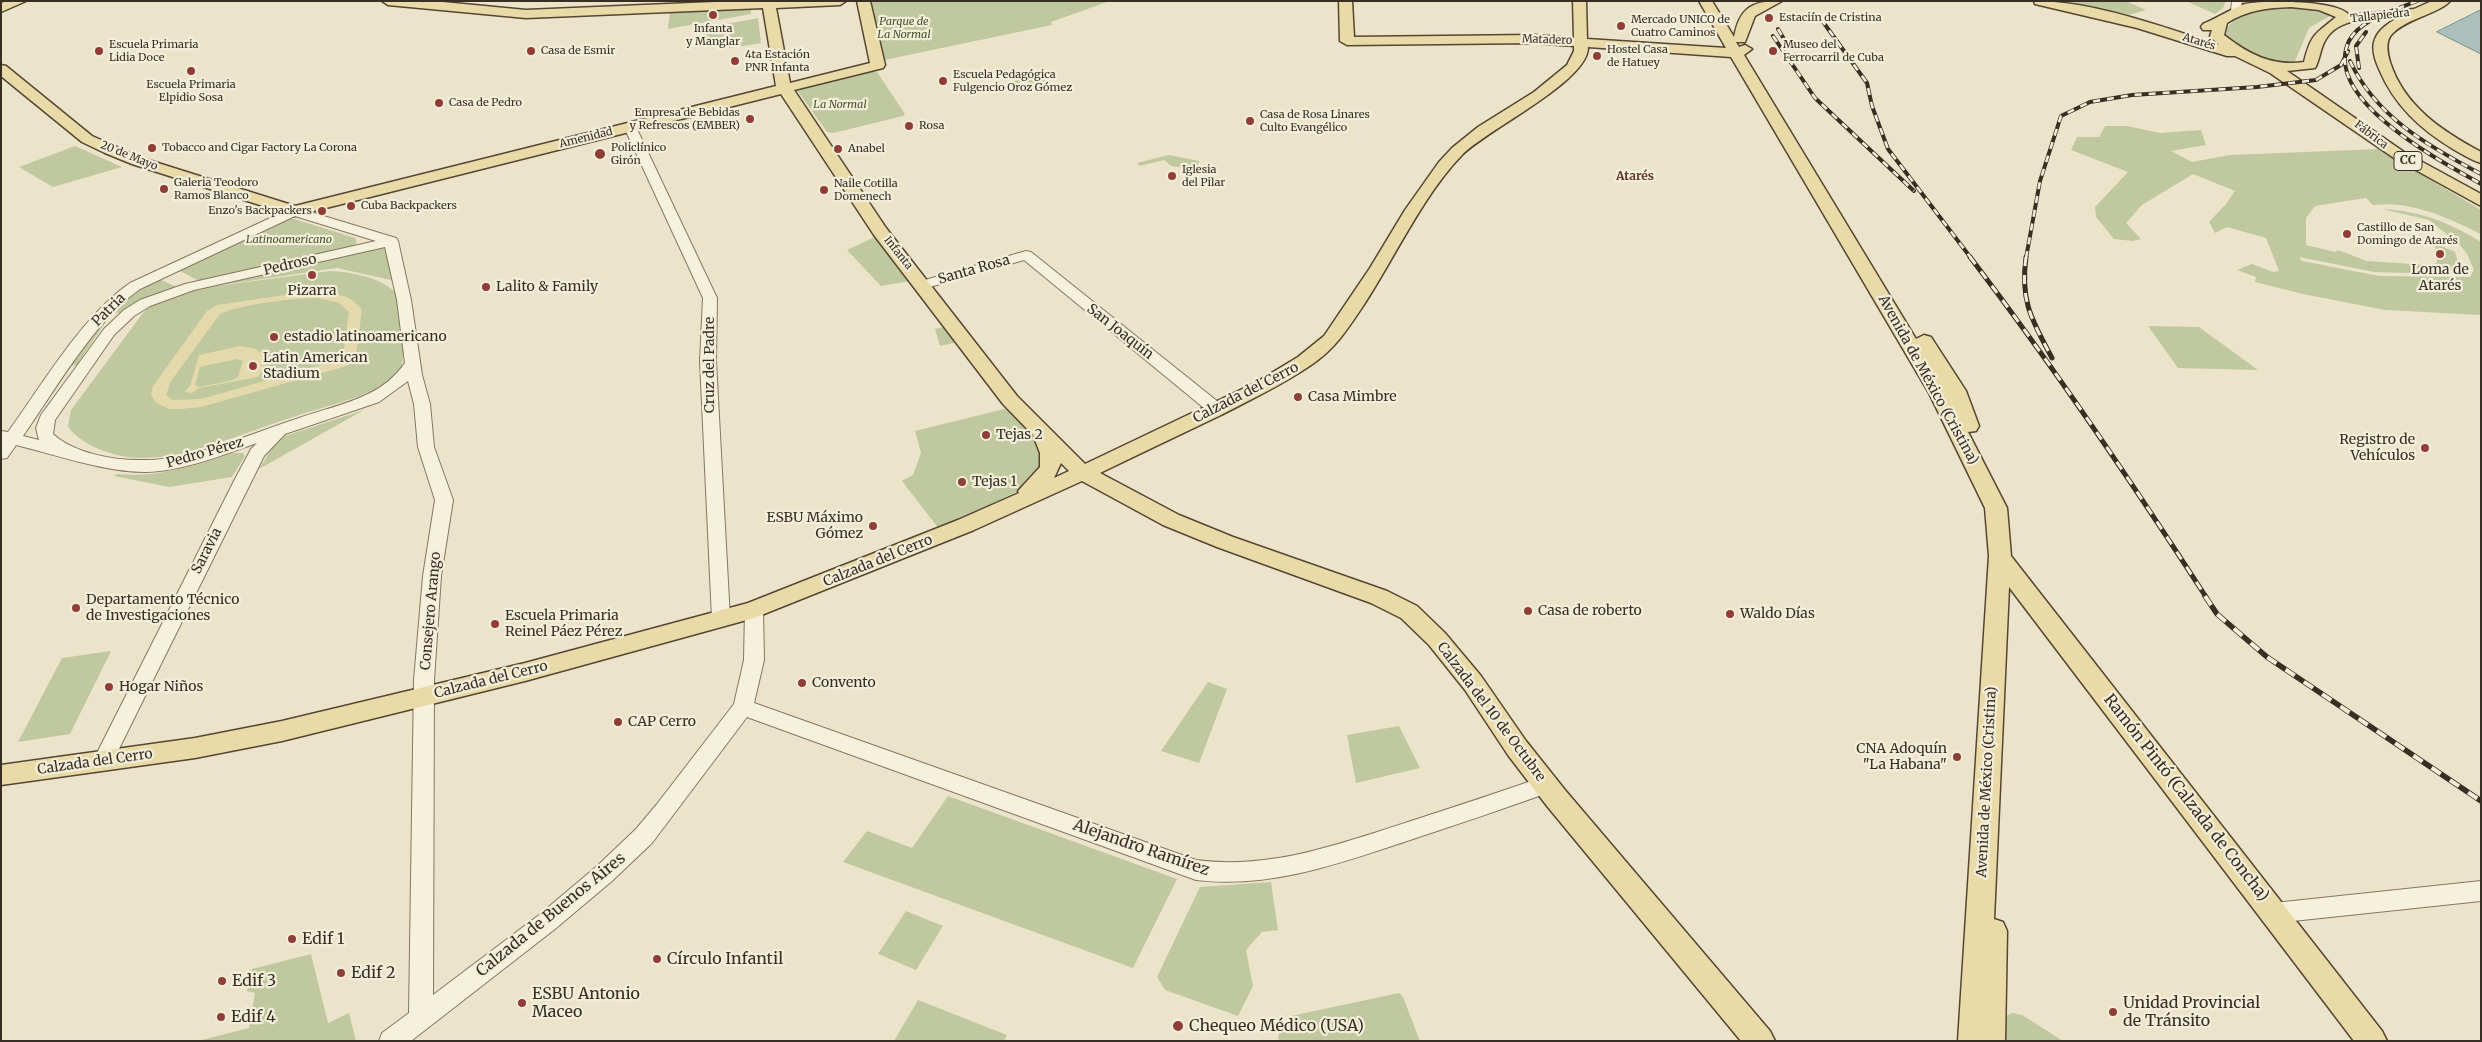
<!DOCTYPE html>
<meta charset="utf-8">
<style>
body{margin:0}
#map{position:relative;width:2482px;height:1042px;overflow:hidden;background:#ebe4cb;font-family:Merriweather,serif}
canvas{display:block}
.frame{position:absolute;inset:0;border:2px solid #382f22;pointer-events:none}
</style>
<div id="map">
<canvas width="2482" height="1042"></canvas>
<div class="frame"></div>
</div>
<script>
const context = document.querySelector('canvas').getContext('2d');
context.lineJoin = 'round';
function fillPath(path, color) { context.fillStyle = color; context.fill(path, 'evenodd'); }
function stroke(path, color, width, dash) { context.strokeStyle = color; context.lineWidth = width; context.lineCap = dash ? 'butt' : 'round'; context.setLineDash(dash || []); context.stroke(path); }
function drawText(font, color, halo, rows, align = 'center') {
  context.font = font + ' Merriweather,serif'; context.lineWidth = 4.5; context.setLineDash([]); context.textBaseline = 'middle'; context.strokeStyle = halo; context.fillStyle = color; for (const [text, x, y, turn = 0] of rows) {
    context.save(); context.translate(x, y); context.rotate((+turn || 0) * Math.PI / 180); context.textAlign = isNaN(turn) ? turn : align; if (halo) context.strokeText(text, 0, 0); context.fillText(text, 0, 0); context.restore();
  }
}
fillPath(new Path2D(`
 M901 1H1110L1051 22 1052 25 884 60 870 2Z
 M2062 1H2126L2146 10 2125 16Z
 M2186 1H2226L2223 8 2215 14Z
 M2304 4 2333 14 2309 28 2295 61C2271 73 2242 50 2225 36V30C2243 7 2277 6 2304 4Z
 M751 8V14L668 29 670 11Z
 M758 18 761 43 729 48V44L743 42V37L719 40 718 44 704 45 705 28Z
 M873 71 877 72 905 114 903 116 833 133 827 132 797 90 799 87Z
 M1043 74 1049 81 1020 88 1014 81Z
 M2105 126H2127L2160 133 2201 130 2206 145 2171 151 2192 162 2230 155 2379 149 2481 210V234C2449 218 2410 200 2373 205L2366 198 2315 206 2306 218V245L2335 252 2338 250 2367 261 2427 265 2437 263 2435 243 2455 252 2460 268 2452 273 2438 274 2374 272 2299 257 2302 261 2379 276 2470 277 2474 270 2467 254 2459 244 2429 220 2382 209C2420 211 2449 222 2481 242V315L2385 310 2303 294 2255 282 2256 277 2237 270 2252 264 2273 272 2279 271 2266 238 2227 227 2215 233 2209 222 2225 205 2235 191 2193 174 2142 205 2126 223 2141 239 2133 241 2114 239 2096 217 2095 207 2128 172 2071 150 2077 137H2099Z
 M75 146 122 167 53 187 19 167Z
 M1169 155 1199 161 1196 169 1171 166 1164 160 1140 166 1137 163Z
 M288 217 355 238 357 242 354 246 201 282 178 270Z
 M875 237 911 281 881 286 847 250Z
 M382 246 390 250 395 281 337 268 201 288 330 271C350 272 379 277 394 291 402 299 405 354 402 365 400 371 395 377 391 380 368 397 326 406 299 415 259 428 217 445 176 455 165 457 150 458 138 458 116 457 80 446 68 426L71 410 143 313C157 297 177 293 198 289L187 290 194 287Z
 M157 278 179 288 140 301 119 313H112L79 361H82L77 365 71 366 109 313 125 298Z
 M948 326 958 342 940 346 935 329Z
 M2148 326 2199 327 2258 370 2178 368Z
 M1008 408 1040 445 1044 463 1022 489 939 529 902 481 913 475 921 453 915 431Z
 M364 410 259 469 272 448 285 436Z
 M232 453H243L245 456 232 477 169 487 114 476 117 474C158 478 194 466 232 453Z
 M111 651 70 734 18 742 62 658Z
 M1208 682 1227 689 1199 763 1161 751Z
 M1399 726 1420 768 1356 783 1347 735Z
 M948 796 1177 879 1133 968 843 862 867 831 912 848Z
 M1271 882 1278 930 1262 932 1246 950 1253 986 1238 1016 1165 990 1157 977 1200 887Z
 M906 911 943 926 916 970 878 954Z
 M311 954 328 1023 349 1013 356 1041H198L249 1028 255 993 247 991 252 969Z
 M1399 993 1403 997 1420 1041H1278L1280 1028 1291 1016Z
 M918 1000 1007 1035 1004 1041H894Z
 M2012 1013 2022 1015 2063 1041H2003L2004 1017Z`), '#c0c89f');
fillPath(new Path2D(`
 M313 291C332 293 350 293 362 310L355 361 347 366 201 407 181 409H169L155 402 151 394 153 386 207 311 217 305ZM318 298 339 303 349 312 343 354 338 360 201 399 173 400 166 395 171 381 220 314C243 304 292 298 318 298Z
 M240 346 256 349 265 356V366L258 377 199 388 192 393 184 392 190 386 199 355ZM237 359 243 361 238 377 233 380 200 387 195 385 200 367Z`), '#e3d9ab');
const water = new Path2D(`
 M2481 10V54L2437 32Z`);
fillPath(water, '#abc0bb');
stroke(water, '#728e89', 1);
const minor = new Path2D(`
 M2232 1H2242L2240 13 2236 14 2231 11Z
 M2277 1H2294V2L2289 5Z
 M630 123 636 127 717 298 716 361 730 619 728 624 721 626 714 624 712 619 700 361 703 298 624 127Z
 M294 207 396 238 398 241 411 300 422 375 430 404 434 447 453 500 441 576 434 680 433 995 539 915 596 867 636 829 657 804 734 704 744 660 745 610 747 605 754 603 761 605 763 610 764 660 754 703 1196 860C1270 870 1339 844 1408 822 1454 807 1500 792 1546 776L1553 779 1556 785 1553 791C1506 808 1458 824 1410 840 1340 863 1271 889 1196 880L747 717 652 843 612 881 555 929 411 1041H379L382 1033 409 1013 414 680 423 576 435 500 418 447 414 404 408 381 379 402 285 434 264 456 110 767 103 769 96 767 93 761 235 479 251 449 257 443C223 455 183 471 146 472 104 472 57 455 16 445L7 458 1 459V431L8 432C42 385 83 315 130 283ZM295 216 376 241 185 284 140 300 124 310 104 329 41 415 36 428 39 440 23 436C56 389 94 321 140 289ZM385 247 397 300 405 363C395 377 383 387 368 394 346 405 321 410 299 418 256 432 191 460 146 460 116 461 75 454 53 434L55 420 114 335 134 316 150 306 194 290Z
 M1026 251 1031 252 1222 405 1224 409 1222 413H1210L1024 260 923 289 916 285 918 282Z
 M2481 881V901L2274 923 2266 920 2263 913 2266 906 2274 903Z`);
const major = new Path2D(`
 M7 1H26L1 12V3Z
 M382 1H432L526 10 739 1H846L840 5 776 8 790 83 870 63 857 1H870L885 65 883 68 794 90 886 228 1017 396 1085 464 1255 383 1298 357 1324 336 1370 268 1405 210 1439 162 1452 148 1478 127 1534 92 1567 65 1574 51V46L1534 43 1347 45 1340 41 1339 1H1352L1354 37 1534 35 1574 38 1573 1H1586L1587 39 1726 48 1699 1H1712L1734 37C1740 6 1753 1 1782 1L1755 16 1745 42H1736L1739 47 1745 45 1752 49 1744 55 1916 339 1924 335 1931 337 1966 391 1979 426 1976 431 1968 432 2007 508 2011 556 2382 1031 2387 1041H2354L2009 587 1994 919 2003 922 2007 931 2005 1041H1958L1989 556 1985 508 1929 393 1731 57 1588 47C1589 81 1486 130 1462 155 1423 195 1394 259 1363 306 1347 330 1335 349 1311 365 1282 385 1250 400 1219 416 1179 435 1139 454 1100 473L1179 515 1233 537 1387 591 1417 606 1445 633 1481 676 1526 741 1565 790 1770 1031 1775 1041H1741L1547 806 1508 755 1465 690 1429 645 1401 618 1371 603 1217 547 1163 525 1082 481 974 530 754 618 525 681 282 741 195 758 1 785V765L195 738 282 721 525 663 748 603 958 520 1019 493 1018 491 1040 467V453L1033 435 1003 404 874 235 781 94 294 216 132 164 105 153 82 142 1 76V65L6 66 92 136 142 158 295 206 776 86 763 8 526 18 388 5ZM1061 463 1069 471 1054 478Z
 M2034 1C2093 1 2163 27 2219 45L2210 36 2212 30H2203L2201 27 2203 24C2218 18 2230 9 2245 4 2264 0 2338 0 2349 15L2414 9 2432 1H2450C2440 13 2408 18 2393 33 2385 40 2387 52 2390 62 2404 106 2442 131 2481 152V163C2471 160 2462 154 2453 149 2420 129 2394 105 2379 69 2375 60 2371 48 2375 39 2379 29 2389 23 2397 18 2375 18 2339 17 2326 39 2320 48 2320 60 2315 68L2287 71 2404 152 2481 194V206L2394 158 2270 73 2235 56H2227L2137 28 2035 4ZM2291 7 2319 10 2336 17C2316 34 2311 33 2304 62 2273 67 2248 54 2224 35L2227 23C2247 10 2267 8 2291 7Z`);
stroke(minor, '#867760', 2);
stroke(major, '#554634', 3);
fillPath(minor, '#f6f1dd');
fillPath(major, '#e9daa7');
const railFar2 = new Path2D(`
 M2417 1C2396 10 2360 19 2349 41 2321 99 2442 162 2481 184
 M1821 19 1867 83 1872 106 1888 149 1971 258
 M1778 29 1787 44
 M1773 36 1815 98 1914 191
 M2350 61C2376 117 2428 146 2481 174
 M2359 68 2356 46 2366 32
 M2026 258 2040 181 2061 116 2090 102 2132 95 2257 87 2316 80 2341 65 2348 51`);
const railFar1 = new Path2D(`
 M1970 257C2054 367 2131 481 2206 597
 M2026 257C2020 302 2032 320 2052 358`);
const rail = new Path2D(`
 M2205 596 2217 614 2267 657 2481 801`);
stroke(railFar2, '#382f22', 4);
stroke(railFar1, '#382f22', 5);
stroke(rail, '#382f22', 5.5);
stroke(railFar2, '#f3eeda', 2.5, [7]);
stroke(railFar1, '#f3eeda', 3, [9]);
stroke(rail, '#f3eeda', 4, [11]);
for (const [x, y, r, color] of [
 [713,15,5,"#8f3d36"],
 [1769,18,5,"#8f3d36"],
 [1621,26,5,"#8f3d36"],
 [99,51,5,"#8f3d36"],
 [531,51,5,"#8f3d36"],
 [1773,51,5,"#8f3d36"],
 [1597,56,5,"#8f3d36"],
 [735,61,5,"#8f3d36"],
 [191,71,5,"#8f3d36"],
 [943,81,5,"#8f3d36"],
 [439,103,5,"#8f3d36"],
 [750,119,5,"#8f3d36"],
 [1250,121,5,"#8f3d36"],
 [909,126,5,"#8f3d36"],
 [152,148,5,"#8f3d36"],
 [838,149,5,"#8f3d36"],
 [600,154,6,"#8f3d36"],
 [1172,176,5,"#8f3d36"],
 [164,189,5,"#8f3d36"],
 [824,190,5,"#8f3d36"],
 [351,206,5,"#8f3d36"],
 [322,211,5,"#8f3d36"],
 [2347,234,5,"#8f3d36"],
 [2440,254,5,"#8f3d36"],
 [312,275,5,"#8f3d36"],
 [486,287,5,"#8f3d36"],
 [274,337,5,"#8f3d36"],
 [253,366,5,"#8f3d36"],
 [1298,397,5,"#8f3d36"],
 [986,435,5,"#8f3d36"],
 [2425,448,5,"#8f3d36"],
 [962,482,5,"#8f3d36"],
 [873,526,5,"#8f3d36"],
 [76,608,5,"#8f3d36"],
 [1528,611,5,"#8f3d36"],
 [1730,614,5,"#8f3d36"],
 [495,624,5,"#8f3d36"],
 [802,683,5,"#8f3d36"],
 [109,687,5,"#8f3d36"],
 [618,722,5,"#8f3d36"],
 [1957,757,5,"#8f3d36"],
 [292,939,5,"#8f3d36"],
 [657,959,5,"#8f3d36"],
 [341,973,5,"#8f3d36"],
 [222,981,5,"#8f3d36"],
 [522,1003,5,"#8f3d36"],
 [2113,1012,5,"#8f3d36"],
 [221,1017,5,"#8f3d36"],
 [1178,1026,6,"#8f3d36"]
]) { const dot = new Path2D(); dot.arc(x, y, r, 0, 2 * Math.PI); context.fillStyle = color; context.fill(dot); stroke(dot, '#f3eeda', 2); }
drawText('11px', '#382f22', '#f3eeda', [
 ["Tallapiedra",2380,16,-6],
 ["Matadero",1547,40,2],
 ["Atarés",2199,42,17],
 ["Fábrica",2371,135,37],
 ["Amenidad",586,138,-14],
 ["20 de Mayo",129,156,22],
 ["Infanta",898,253,51]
]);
drawText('11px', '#382f22', '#f3eeda', [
 ["Estaciín de Cristina",1779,18],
 ["Mercado UNICO de",1631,20],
 ["Cuatro Caminos",1631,33],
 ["Infanta",713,29,"center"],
 ["y Manglar",713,42,"center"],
 ["Escuela Primaria",109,45],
 ["Lidia Doce",109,58],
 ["Museo del",1783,45],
 ["Ferrocarril de Cuba",1783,58],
 ["Hostel Casa",1607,50],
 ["de Hatuey",1607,63],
 ["Casa de Esmir",541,51],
 ["4ta Estación",745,55],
 ["PNR Infanta",745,68],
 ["Escuela Pedagógica",953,75],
 ["Fulgencio Oroz Gómez",953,88],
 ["Escuela Primaria",191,85,"center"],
 ["Elpidio Sosa",191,98,"center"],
 ["Casa de Pedro",449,103],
 ["Empresa de Bebidas",740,113,"right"],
 ["y Refrescos (EMBER)",740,126,"right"],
 ["Casa de Rosa Linares",1260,115],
 ["Culto Evangélico",1260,128],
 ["Rosa",919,126],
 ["Tobacco and Cigar Factory La Corona",162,148],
 ["Policlínico",611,148],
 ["Girón",611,161],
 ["Anabel",848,149],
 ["Iglesia",1182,170],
 ["del Pilar",1182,183],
 ["Galeria Teodoro",174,183],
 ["Ramos Blanco",174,196],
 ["Naile Cotilla",834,184],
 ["Domenech",834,197],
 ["Cuba Backpackers",361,206],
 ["Enzo's Backpackers",312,211,"right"],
 ["Castillo de San",2357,228],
 ["Domingo de Atarés",2357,241]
], 'left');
drawText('italic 11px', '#45532b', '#f3eeda', [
 ["Parque de",904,22],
 ["La Normal",904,35],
 ["La Normal",840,105],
 ["Latinoamericano",289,240]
]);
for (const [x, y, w] of [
 [2408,161,28]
]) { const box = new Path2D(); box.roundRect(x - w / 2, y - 9.5, w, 19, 4); context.fillStyle = '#f3eeda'; context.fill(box); stroke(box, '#382f22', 1); }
drawText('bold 12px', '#382f22', null, [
 ["CC",2408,161]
]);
drawText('bold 12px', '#613726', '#f3eeda', [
 ["Atarés",1635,177]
]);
drawText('14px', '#382f22', '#f3eeda', [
 ["Pedroso",290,265,-13],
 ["Santa Rosa",974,270,-16],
 ["Patria",109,310,-45],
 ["San Joaquín",1120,332,38],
 ["Cruz del Padre",710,365,-90],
 ["Avenida de México (Cristina)",1928,380,61],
 ["Calzada del Cerro",1246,393,-27],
 ["Pedro Pérez",205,453,-16],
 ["Saravia",207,551,-63],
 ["Calzada del Cerro",878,561,-22],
 ["Consejero Arango",431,611,-85],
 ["Calzada del Cerro",491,680,-14],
 ["Calzada del 10 de Octubre",1491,712,53],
 ["Calzada del Cerro",95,762,-8],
 ["Avenida de México (Cristina)",1987,782,-87]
]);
drawText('14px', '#382f22', '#f3eeda', [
 ["Loma de",2440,270,"center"],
 ["Atarés",2440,286,"center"],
 ["Lalito & Family",496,287],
 ["Pizarra",312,291,"center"],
 ["estadio latinoamericano",284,337],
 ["Latin American",263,358],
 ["Stadium",263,374],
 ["Casa Mimbre",1308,397],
 ["Tejas 2",996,435],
 ["Registro de",2415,440,"right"],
 ["Vehículos",2415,456,"right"],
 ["Tejas 1",972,482],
 ["ESBU Máximo",863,518,"right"],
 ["Gómez",863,534,"right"],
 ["Departamento Técnico",86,600],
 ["de Investigaciones",86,616],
 ["Casa de roberto",1538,611],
 ["Waldo Días",1740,614],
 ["Escuela Primaria",505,616],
 ["Reinel Páez Pérez",505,632],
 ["Convento",812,683],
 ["Hogar Niños",119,687],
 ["CAP Cerro",628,722],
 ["CNA Adoquín",1947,749,"right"],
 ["\"La Habana\"",1947,765,"right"]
], 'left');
drawText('16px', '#382f22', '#f3eeda', [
 ["Ramón Pintó (Calzada de Concha)",2186,798,52],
 ["Alejandro Ramírez",1141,848,19],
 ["Calzada de Buenos Aires",551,915,-39]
]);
drawText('16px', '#382f22', '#f3eeda', [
 ["Edif 1",302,939],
 ["Círculo Infantil",667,959],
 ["Edif 2",351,973],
 ["Edif 3",232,981],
 ["ESBU Antonio",532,994],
 ["Maceo",532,1012],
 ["Unidad Provincial",2123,1003],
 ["de Tránsito",2123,1021],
 ["Edif 4",231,1017],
 ["Chequeo Médico (USA)",1189,1026]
], 'left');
</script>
